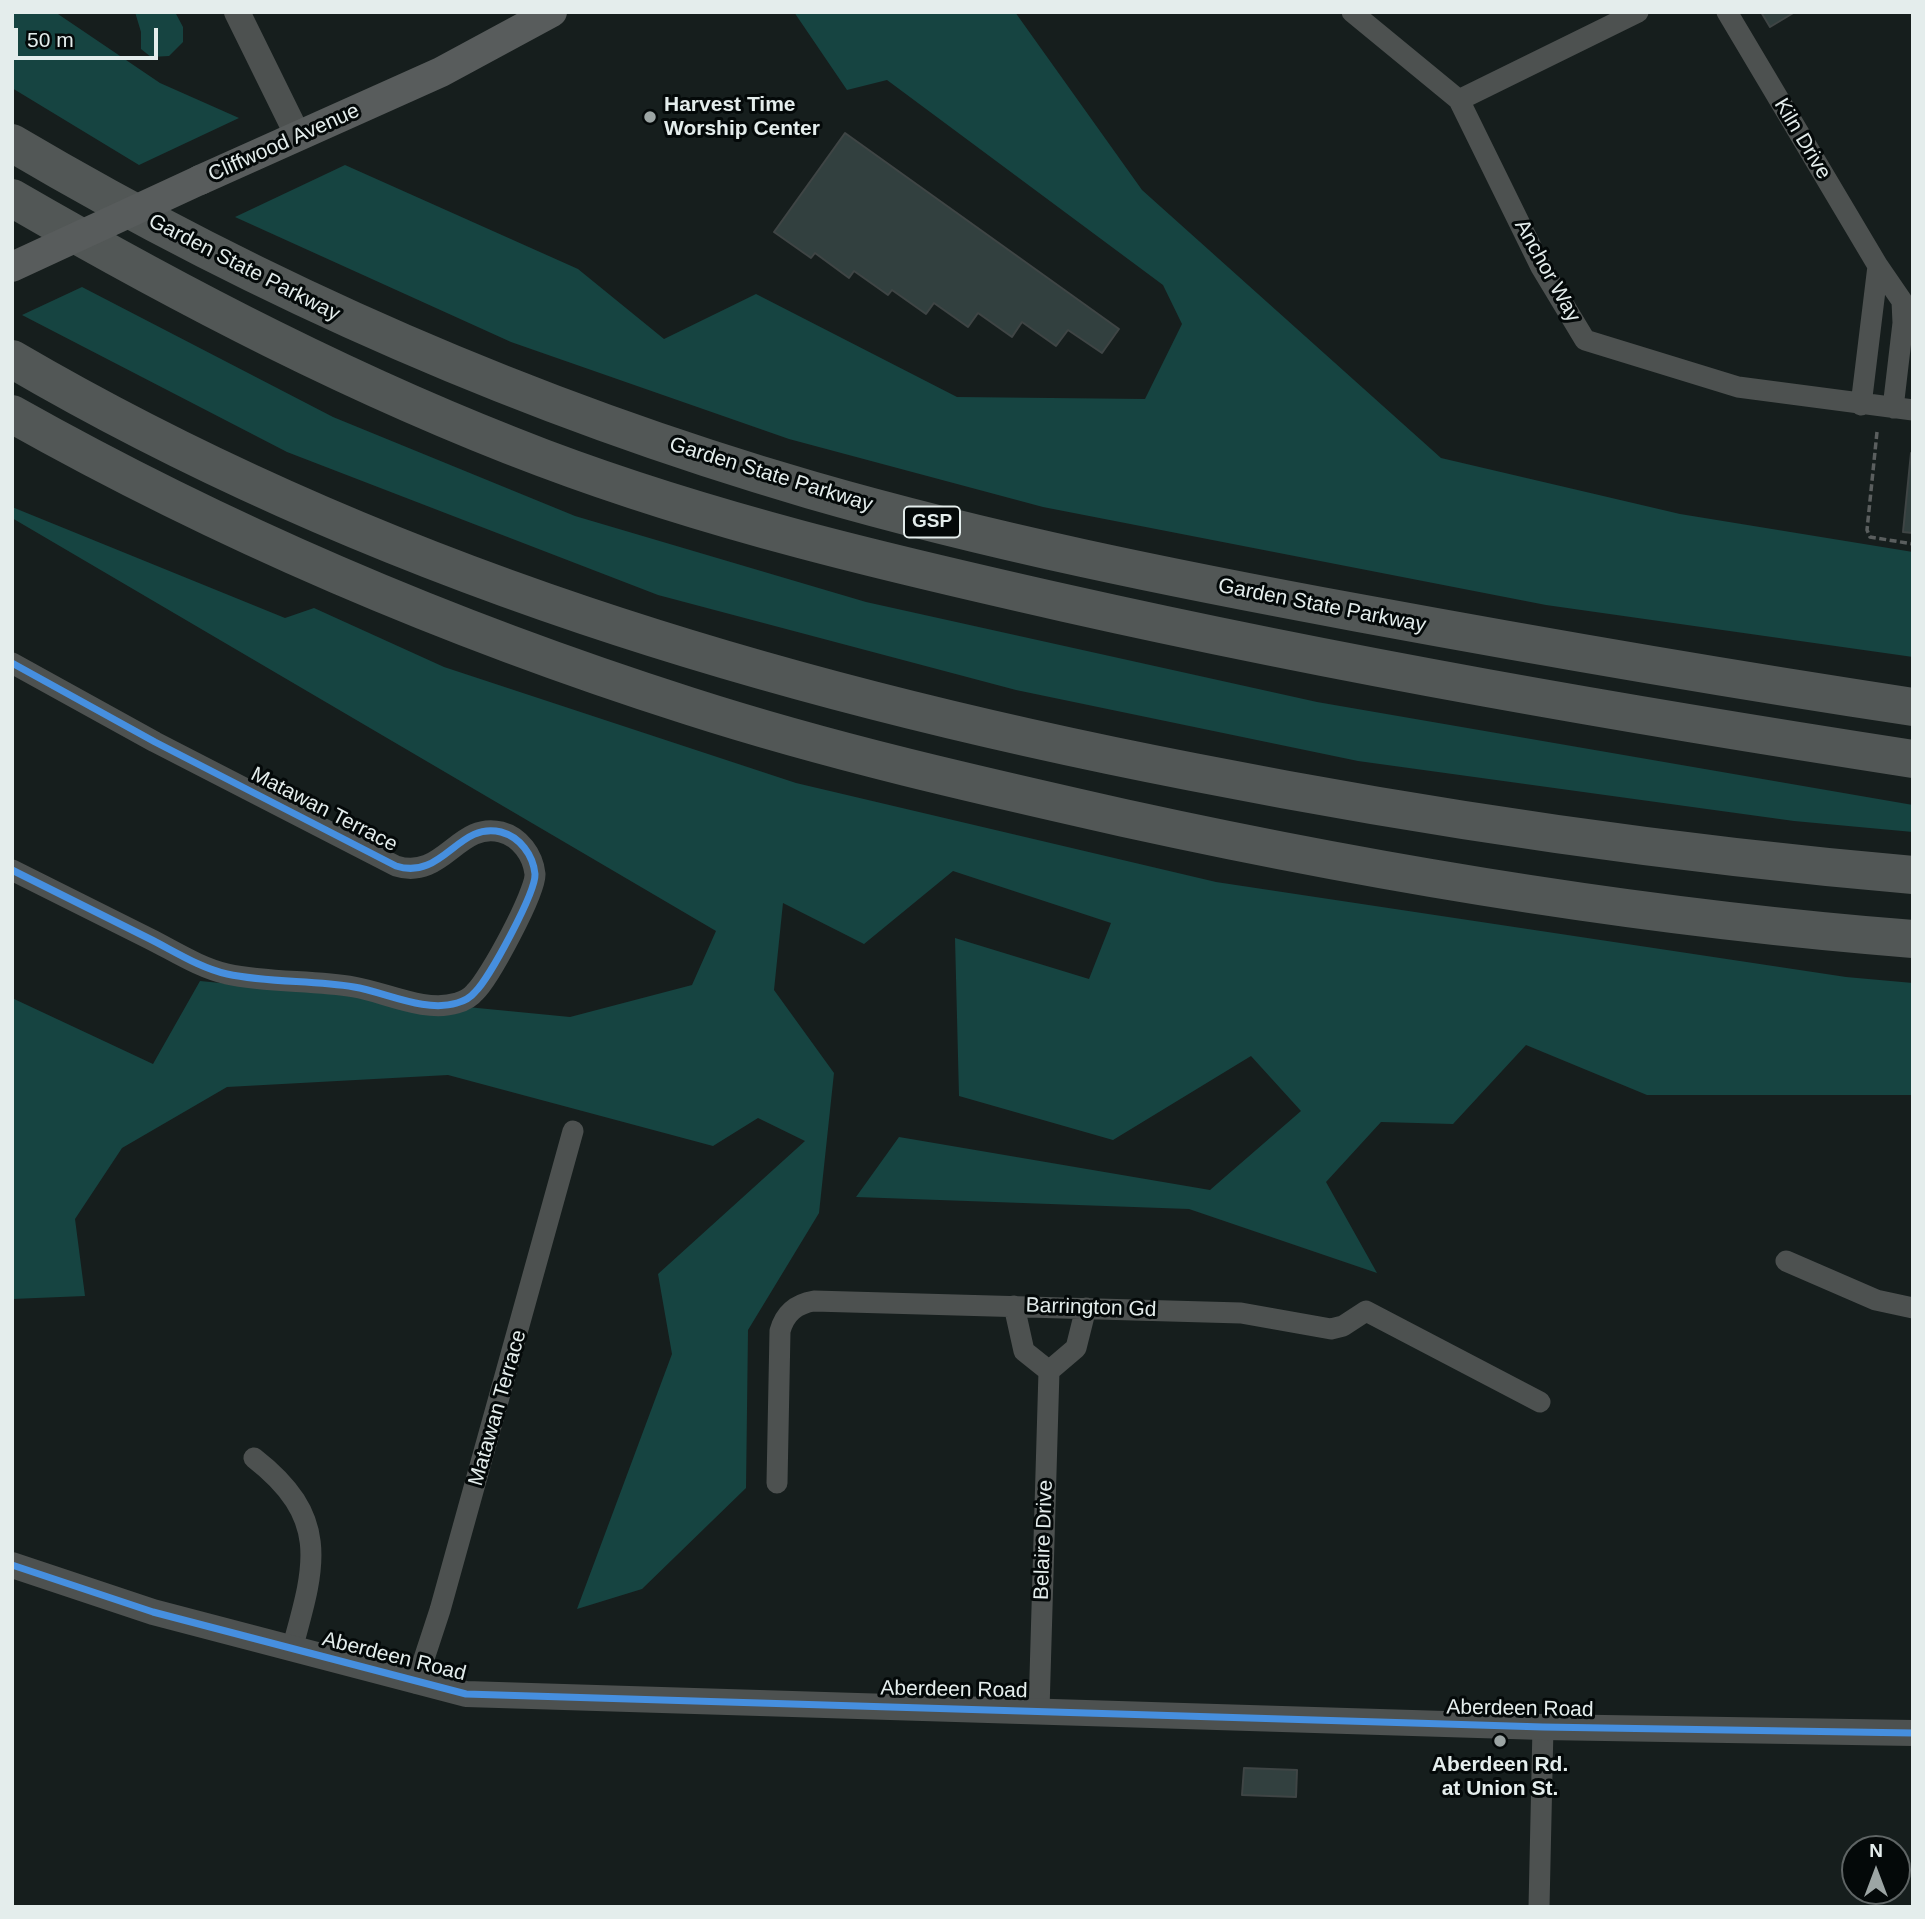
<!DOCTYPE html>
<style>
body{margin:0}
#map{position:relative;width:1925px;height:1919px;overflow:hidden;background:#161e1d;font-family:Helvetica,sans-serif}
canvas{display:block}
.frame{position:absolute;inset:0;border:14px solid #e4edec;pointer-events:none}
.north{position:absolute;left:1841px;top:1835px;width:70px;height:70px;box-sizing:border-box;background:#040909;border:2px solid #5e6464;border-radius:50%;rotate:0deg;font-size:19px;font-weight:700;line-height:28px;text-align:center;color:#e4edec}
.north::after{content:'';display:block;margin:auto;width:24px;height:32px;background:#9ca5a4;clip-path:polygon(50% 0,100% 100%,50% 72%,0 100%)}
.scale{position:absolute;left:14px;top:28px;width:144px;height:32px;box-sizing:border-box;border:4px solid #e4edec;border-top:0;padding-left:9px;font-size:21px;line-height:24px;white-space:nowrap;color:#e4edec;-webkit-text-stroke:5px #040909;paint-order:stroke}
</style>
<div id="map">
<canvas width="1925" height="1919"></canvas>
<div class="frame"></div>
<div class="north">N</div>
<div class="scale">50 m</div>
</div>
<script>
const context = document.querySelector('canvas').getContext('2d');
context.lineJoin = 'round';
function fillPath(path, color) { context.fillStyle = color; context.fill(path, 'evenodd'); }
function stroke(path, color, width, dash) { context.strokeStyle = color; context.lineWidth = width; context.lineCap = dash ? 'butt' : 'round'; context.setLineDash(dash || []); context.stroke(path); }
function drawText(font, color, halo, rows, align = 'center') {
  context.font = font + ' Helvetica,sans-serif'; context.lineWidth = 6; context.setLineDash([]); context.textBaseline = 'middle'; context.strokeStyle = halo; context.fillStyle = color; for (const [text, x, y, turn = 0] of rows) {
    context.save(); context.translate(x, y); context.rotate((+turn || 0) * Math.PI / 180); context.textAlign = isNaN(turn) ? turn : align; if (halo) context.strokeText(text, 0, 0); context.fillText(text, 0, 0); context.restore();
  }
}
fillPath(new Path2D(`
 M12 12H55L160 83 239 118 139 165 12 88Z
 M135 12H175L183 27V42L169 56 151 57 141 49V32Z
 M794 12H1015L1142 190 1441 458 1680 514 1913 552V657L1546 605 1043 507 789 439 511 342 235 217 345 165 578 269 664 339 756 294 957 397 1145 399 1182 324 1163 285 887 80 847 90Z
 M82 287 333 417 575 516 866 602 1317 702 1913 805V832L1794 821 1358 761 1016 690 658 595 287 452 22 315Z
 M12 507 285 618 314 608 444 667 796 783 1216 882 1846 977 1913 983V1095H1647L1526 1045 1453 1124 1381 1122 1326 1182 1377 1273 1189 1209 856 1197 899 1137 1210 1190 1301 1111 1251 1056 1113 1140 959 1096 955 938 1089 979 1111 923 953 871 864 944 783 903 774 990 834 1073 819 1213 748 1330 746 1488 642 1589 577 1609 672 1354 658 1274 805 1141 758 1118 713 1146 448 1075 227 1087 122 1148 75 1219 85 1296 12 1299V998L153 1064 200 981 570 1017 692 985 716 931 12 518Z`), '#164441');
const building = new Path2D(`
 M1761 12H1795L1770 27Z
 M845 133 1119 329 1102 353 1068 330 1056 346 1022 322 1012 337 978 313 968 327 934 303 926 314 892 290 888 295 854 271 849 278 815 253 811 258 774 232Z
 M1911 453 1913 454V533L1903 532Z
 M1244 1768 1297 1770 1296 1797 1242 1795Z`);
fillPath(building, '#32403f');
stroke(building, '#3f4545', 2);
stroke(new Path2D(`
 M1877 432 1867 530 1870 537 1913 544`), '#5a5e5e', 3.5, [7, 3.5]);
stroke(new Path2D(`
 M1352 12 1459 100 1541 267 1585 340 1738 387 1913 410
 M1727 12 1878 266 1861 405
 M1459 100 1638 12
 M1878 266 1902 301 1903 323 1893 408
 M12 663 155 742 396 866C443 881 458 821 501 832 520 837 533 855 535 874 536 892 489 979 475 992 471 997 464 1001 457 1003 425 1013 385 992 354 987 312 980 269 983 227 974 200 968 174 951 150 939 104 916 58 893 12 870
 M1786 1261 1876 1300 1913 1308
 M1014 1306 1024 1351 1049 1371 1076 1348 1086 1308
 M254 1458C331 1518 315 1566 292 1649
 M777 1483 780 1331C785 1313 796 1304 814 1301L1241 1313 1331 1329 1343 1326 1366 1311 1540 1402
 M416 1683 440 1610 573 1131
 M1039 1710 1049 1371
 M1539 1907 1543 1727`), '#4d5150', 21);
stroke(new Path2D(`
 M237 12 298 136
 M12 1565 153 1612 466 1694 1543 1727 1913 1733`), '#4d5150', 26);
stroke(new Path2D(`
 M200 180 441 72 552 12`), '#585c5c', 30);
stroke(new Path2D(`
 M12 143C264 292 530 408 811 490 991 542 1175 579 1359 613 1543 647 1728 679 1913 707
 M12 198C183 297 358 388 543 458 713 522 888 563 1065 603 1345 666 1629 715 1913 759
 M12 359C376 572 781 692 1193 772 1431 819 1671 854 1913 875
 M12 414C227 535 454 631 689 706 832 752 978 785 1124 818 1384 875 1647 918 1913 939`), '#525756', 38);
stroke(new Path2D(`
 M12 267 200 180`), '#585c5c', 30);
stroke(new Path2D(`
 M12 663 155 742 396 866C443 881 458 821 501 832 520 837 533 855 535 874 536 892 489 979 475 992 471 997 464 1001 457 1003 425 1013 385 992 354 987 312 980 269 983 227 974 200 968 174 951 150 939 104 916 58 893 12 870
 M12 1565 153 1612 466 1694 1543 1727 1913 1733`), '#468fdf', 7);
for (const [x, y, r, color] of [
 [650,117,7,"#9ca5a4"],
 [1500,1741,7,"#9ca5a4"]
]) { const dot = new Path2D(); dot.arc(x, y, r, 0, 2 * Math.PI); context.fillStyle = color; context.fill(dot); stroke(dot, '#040909', 2.5); }
for (const [x, y, w] of [
 [932,522,56]
]) { const box = new Path2D(); box.roundRect(x - w / 2, y - 15.5, w, 31, 5); context.fillStyle = '#040909'; context.fill(box); stroke(box, '#e4edec', 2); }
drawText('bold 19px', '#e4edec', null, [
 ["GSP",932,522]
]);
drawText('bold 21px', '#e4edec', '#040909', [
 ["Harvest Time",664,105],
 ["Worship Center",664,129],
 ["Aberdeen Rd.",1500,1765,"center"],
 ["at Union St.",1500,1789,"center"]
], 'left');
drawText('21px', '#e4edec', '#040909', [
 ["Kiln Drive",1802,139,59],
 ["Cliffwood Avenue",284,143,-24],
 ["Garden State Parkway",244,268,27],
 ["Anchor Way",1547,271,61],
 ["Garden State Parkway",771,475,17],
 ["Garden State Parkway",1322,606,11],
 ["Matawan Terrace",324,810,27],
 ["Barrington Gd",1091,1308,2],
 ["Matawan Terrace",498,1408,-74],
 ["Belaire Drive",1044,1540,-88],
 ["Aberdeen Road",394,1657,14],
 ["Aberdeen Road",954,1690,1],
 ["Aberdeen Road",1520,1709,1]
]);
</script>
